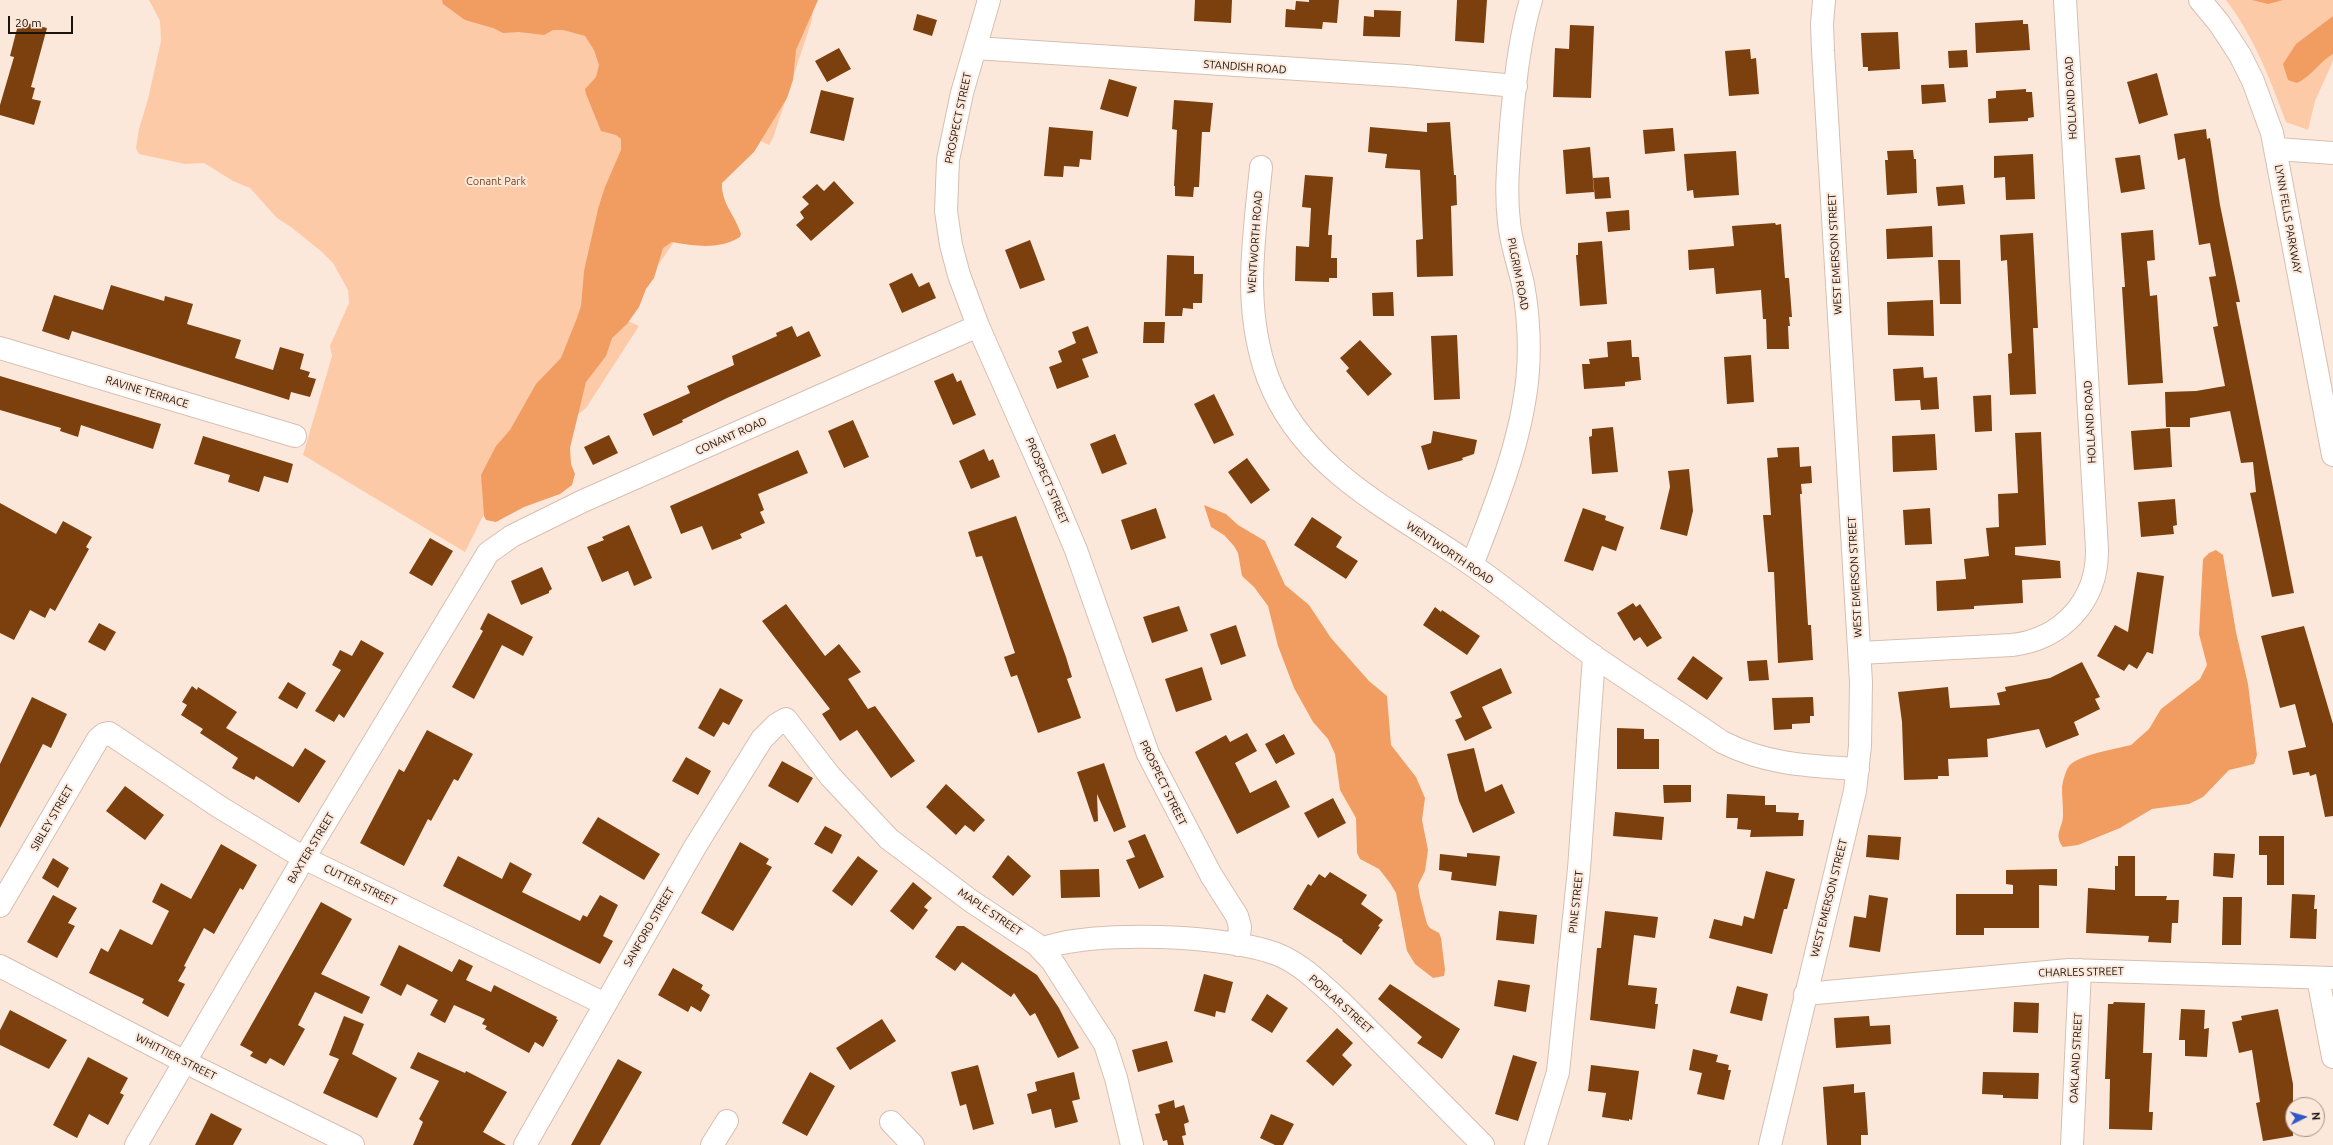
<!DOCTYPE html>
<style>
body{margin:0}
#map{position:relative;width:2333px;height:1145px;overflow:hidden;background:#fce8db;font-family:Ubuntu,sans-serif}
canvas{display:block}
.north{position:absolute;left:2285px;top:1097px;width:40px;height:40px;box-sizing:border-box;background:#fce8db;border:1px solid #a29389;border-radius:50%;rotate:85deg;font-size:11px;font-weight:700;line-height:16px;text-align:center;color:#1b130d}
.north::after{content:'';display:block;margin:auto;width:14px;height:18px;background:#3059c8;clip-path:polygon(50% 0,100% 100%,50% 72%,0 100%)}
.scale{position:absolute;left:8px;top:16px;width:65px;height:18px;box-sizing:border-box;border:2px solid #1b130d;border-top:0;padding-left:5px;font-size:12px;line-height:14px;white-space:nowrap;color:#1b130d;-webkit-text-stroke:3px #fce8db;paint-order:stroke}
</style>
<div id="map">
<canvas width="2333" height="1145"></canvas>
<div class="north">N</div>
<div class="scale">20 m</div>
</div>
<script>
const context = document.querySelector('canvas').getContext('2d');
context.lineJoin = 'round';
function fillPath(path, color) { context.fillStyle = color; context.fill(path, 'evenodd'); }
function stroke(path, color, width, dash) { context.strokeStyle = color; context.lineWidth = width; context.lineCap = dash ? 'butt' : 'round'; context.setLineDash(dash || []); context.stroke(path); }
function drawText(font, color, halo, rows, align = 'center') {
  context.font = font + ' Ubuntu,sans-serif'; context.lineWidth = 4; context.setLineDash([]); context.textBaseline = 'middle'; context.strokeStyle = halo; context.fillStyle = color; for (const [text, x, y, turn = 0] of rows) {
    context.save(); context.translate(x, y); context.rotate((+turn || 0) * Math.PI / 180); context.textAlign = isNaN(turn) ? turn : align; if (halo) context.strokeText(text, 0, 0); context.fillText(text, 0, 0); context.restore();
  }
}
fillPath(new Path2D(`
 M149 0H815L811 23 773 138 769 145 747 135 622 318 639 326 586 408 515 464 486 510 465 552 303 455 332 356 330 346 349 303 348 290 333 263 322 252 291 227 277 218 250 188 233 181 204 163 185 164 139 154 136 148 139 129 148 99 161 41 160 21Z
 M2226 0H2333V61L2315 101 2308 130 2286 122C2270 79 2254 37 2226 0Z`), '#fdcaa8');
fillPath(new Path2D(`
 M442 0H818L796 50 793 80 787 98 754 152 722 183C721 203 735 215 741 234L740 237C719 250 695 246 672 242L663 248 654 278 646 289 639 307 627 324 612 338 606 356 586 382 570 448 571 464 575 474 572 485 560 494 524 507 496 522 486 520 484 516 481 475 496 446 510 430 536 384 561 358 577 318 581 306 584 271 598 209 605 187 621 150V139L616 135 601 131 586 94 585 89 596 77 599 65 594 50 585 36 563 30H553L544 35 519 32 503 33 493 28 465 20 443 4Z
 M2252 0H2283L2268 4Z
 M2333 16V54C2319 62 2311 77 2297 83L2288 80 2283 64 2296 44Z
 M1204 505 1226 514 1238 525 1265 541 1285 585 1309 605 1331 638 1369 681 1387 696 1391 745 1416 777 1425 798 1422 820 1428 850 1425 871 1418 885 1420 897 1427 924 1430 928 1439 933 1441 938 1445 970 1444 976 1433 978 1415 964 1407 951 1396 893 1390 883 1379 869 1360 859 1357 853 1356 818 1340 790 1335 754 1328 739 1313 722 1294 688 1278 646 1268 606 1254 587 1242 576 1238 553 1234 546 1224 535 1211 527Z
 M2216 550 2223 555 2236 632 2248 684 2257 755 2254 764 2229 770 2203 797 2189 804 2152 809 2120 828 2078 845 2063 847C2053 834 2063 828 2063 815 2063 805 2062 796 2062 787 2063 780 2066 768 2071 764 2083 754 2115 749 2131 745L2149 729 2161 709 2200 679 2207 665 2199 634 2203 559 2209 553Z`), '#f19d61');
fillPath(new Path2D(`
 M1195 0H1232L1231 23 1194 21Z
 M1309 0H1339L1337 23 1323 22 1322 29 1285 27 1286 9 1295 10 1296 1 1309 2Z
 M1457 0H1487L1484 43 1455 41Z
 M1374 10 1401 11 1400 37 1363 36 1364 16 1374 17Z
 M917 14 937 20 932 36 913 30Z
 M2023 20V24H2028L2030 50 1976 53 1975 23Z
 M19 21 47 28 31 87 35 88 32 99 41 101 34 125 0 115V105L14 57 10 56Z
 M1570 25 1594 26 1591 98 1553 97 1555 48 1569 49Z
 M1898 32 1900 69 1868 71V67H1863L1861 33Z
 M839 48 851 69 827 82 815 61Z
 M1750 49 1751 59 1756 58 1759 94 1729 96 1725 51Z
 M1967 50 1968 67 1949 68 1948 51Z
 M2157 73 2168 115 2139 124 2127 82Z
 M1109 79 1137 87 1128 117 1100 109Z
 M1944 84 1946 102 1922 104 1921 85Z
 M2026 89V92H2032L2034 117 2028 118V121L1989 123 1988 99 1996 98V91Z
 M821 90 854 98 844 141 810 133Z
 M1174 100 1213 103 1210 132H1202L1199 187H1194L1193 197 1175 196V186H1174L1177 130 1172 129Z
 M1450 122 1454 175H1456L1457 205 1451 206 1453 276 1417 277 1416 240 1423 239 1420 170 1385 168 1387 154 1368 152 1370 127 1427 132V123Z
 M1049 127 1093 131 1091 160 1080 159 1079 167 1064 166 1063 177 1044 176Z
 M1673 128 1675 151 1645 154 1643 130Z
 M2206 129 2207 139 2210 138 2220 205 2240 302H2236L2294 593 2272 597 2250 493 2256 492 2253 462 2241 463 2230 411 2190 418V427H2166L2165 392 2196 391 2225 386 2213 327 2218 326 2209 277 2216 276 2210 243 2199 245 2185 158 2178 160 2174 134Z
 M1590 147 1594 192 1566 194 1563 150Z
 M1913 150 1914 159H1916L1917 193 1887 195 1885 160H1888L1887 151Z
 M1736 151 1739 195 1694 198 1693 190 1687 191 1684 154Z
 M2033 154 2035 199 2006 200 2005 177 1994 178V156Z
 M2140 155 2145 189 2121 193 2115 158Z
 M1305 175 1333 177 1328 235H1332L1331 258H1337V278H1329V282L1295 281 1296 246 1309 247 1311 208 1302 207Z
 M1609 177 1611 198 1595 199 1593 178Z
 M834 181 854 203 811 241 796 225 804 218 800 212 809 204 802 197 817 184 824 191Z
 M1963 185 1965 204 1938 206 1936 187Z
 M1629 210 1630 230 1608 232 1606 212Z
 M1775 223 1776 225 1781 224 1785 278H1789L1792 317H1789L1790 326H1788L1789 349H1767L1766 319H1763L1761 290 1716 294 1714 268 1689 270 1688 250 1734 246 1732 226Z
 M1932 226 1933 257 1887 259 1886 229Z
 M2153 230 2155 260 2147 261 2150 296 2157 295 2163 383 2128 385 2122 287H2125L2121 233Z
 M2033 233 2038 328H2033L2036 394 2010 395 2008 354 2012 353 2007 260 2001 261 2000 235Z
 M1030 240 1045 280 1020 289 1005 250Z
 M1602 241 1607 304 1580 306 1576 255H1578V243Z
 M1167 255 1194 256V274H1203L1202 303H1193V309L1183 308 1182 316H1165Z
 M1938 260H1960L1961 304H1940Z
 M912 273 919 287 929 282 936 298 902 313 889 284Z
 M111 285 164 301 165 296 193 304 187 324 241 340 235 358 273 370 280 347 304 354 300 369 310 372 308 377 316 379 310 397 291 392 289 400 72 331 69 340 42 331 54 295 103 310Z
 M1393 292 1394 316H1373L1372 293Z
 M1933 300 1934 336 1888 335 1887 302Z
 M1144 322H1165L1164 343H1143Z
 M792 326 797 337 809 331 821 356 727 398 682 420 683 422 653 436 643 414 690 393 687 386 734 365 732 356 777 336 776 333Z
 M1088 326 1098 353 1082 359 1089 377 1057 389 1049 367 1062 362 1058 351 1076 343 1072 332Z
 M1457 335 1460 399 1434 400 1431 336Z
 M1360 340 1392 374 1368 396 1346 371 1349 368 1340 358Z
 M1631 340 1632 357H1639L1641 380 1625 382V386L1584 389 1582 364H1590L1589 359 1608 357 1607 342Z
 M1751 355 1754 402 1727 404 1724 357Z
 M1923 367 1924 378 1937 377 1939 409 1921 410 1920 400 1895 401 1893 369Z
 M953 373 957 382 961 380 976 415 953 425 934 381Z
 M0 376 161 424 153 449 81 425 78 437 60 431 61 428 0 410Z
 M1214 394 1234 435 1214 444 1194 404Z
 M1991 395 1992 431 1975 432 1973 396Z
 M853 420 869 457 844 468 828 431Z
 M1613 427 1618 472 1592 474 1589 437 1592 436V429Z
 M2170 428 2172 467 2134 470 2131 431Z
 M1433 431 1477 440 1474 454 1462 458 1463 460 1428 470 1421 446 1431 443Z
 M2041 432 2046 545 2015 547V555L2060 561 2061 578 2022 580 2023 603 1974 606V609L1937 611 1936 581 1966 579 1964 559 1989 556 1986 528 1999 527 1998 494 2018 493 2015 433Z
 M1115 434 1127 464 1102 474 1090 444Z
 M1935 434 1937 470 1893 472 1892 436Z
 M609 435 618 453 593 465 584 447Z
 M203 436 293 464 288 483 264 476 259 492 228 482 230 475 194 464Z
 M1799 447 1800 467 1811 466 1812 483 1801 484 1802 494H1800L1808 625H1811L1813 660 1778 663 1774 572H1768L1763 515H1771L1767 458 1778 457 1777 448Z
 M984 449 989 461 993 459 1000 477 971 489 959 461Z
 M798 450 808 473 758 494 764 510 760 512 765 523 740 534 742 538 712 550 702 526 681 534 670 506Z
 M1247 458 1270 490 1251 504 1228 472Z
 M1689 469 1693 511 1687 536 1660 529 1670 487 1668 471Z
 M2175 499 2177 525 2173 526 2174 534 2141 537 2138 502Z
 M0 503 56 534 63 521 92 537 86 547 89 549 55 611 50 608 45 618 30 610 14 640 0 633Z
 M1156 508 1166 538 1131 550 1121 520Z
 M1583 508 1606 516 1605 520 1624 527 1616 551 1602 546 1593 571 1564 561Z
 M1930 508 1932 544 1905 545 1903 510Z
 M1016 516 1066 657 1072 677 1067 679 1081 718 1038 733 1017 675 1011 677 1004 657 1015 653 982 556 976 557 968 532Z
 M1312 517 1342 537 1336 547 1358 561 1346 579 1294 545Z
 M629 525 652 578 634 586 628 571 602 582 587 547 604 540 602 537Z
 M430 538 453 551 432 586 409 573Z
 M542 567 552 589 549 591V593L521 605 511 581Z
 M2137 572 2164 576 2153 654 2147 652 2137 669 2129 664 2124 671 2097 656 2115 625 2128 632Z
 M1633 603 1636 607 1640 604 1662 638 1647 647 1640 637 1634 641 1617 613Z
 M786 604 825 656 839 644 861 672 848 679 868 709 875 706 915 761 891 778 857 730 840 741 822 714 830 709 762 621Z
 M1179 606 1188 631 1152 643 1143 617Z
 M1435 607 1441 612 1442 610 1480 636 1467 655 1423 625Z
 M488 613 533 637 523 656 502 645 474 699 452 687 483 631 480 629Z
 M99 623 116 632 105 651 88 642Z
 M1236 625 1246 656 1221 665 1210 634Z
 M2304 626 2333 724V816L2325 817 2316 774 2310 776 2309 772 2293 775 2288 751 2306 747 2295 704 2280 708 2261 636Z
 M361 640 384 653 344 718 339 714 334 722 315 711 341 670 332 665 340 650 352 656Z
 M1693 656 1723 678 1707 700 1677 679Z
 M1767 660 1769 680 1749 681 1747 661Z
 M2082 662 2100 697 2095 699 2100 709 2074 722 2079 735 2046 748 2039 729 1987 739 1988 757 1948 759 1949 776H1938V779L1904 780 1902 722 1898 692 1948 687 1950 708 2000 705 1997 693 2006 691 2005 687 2050 678Z
 M1202 667 1212 700 1176 712 1165 679Z
 M1501 668 1512 693 1482 707 1492 728 1465 741 1455 720 1462 717 1450 692Z
 M288 682 306 693 297 709 278 698Z
 M192 686 197 690 198 687 237 712 226 728 293 767 305 748 326 761 299 803 256 776 254 780 232 768 238 758 200 733 203 729 181 715 187 705 182 702Z
 M720 688 743 700 729 725 723 722 714 737 698 728Z
 M32 697 67 714 51 748 43 744 0 828V764Z
 M1813 697 1814 716H1810V723L1792 724V729L1774 730 1772 698Z
 M1617 728 1644 729V739H1659V769H1617Z
 M427 730 473 754 458 781 454 779 431 821 428 819 404 866 360 843 399 769 404 772Z
 M1247 733 1257 751 1235 763 1250 793 1276 780 1290 807 1237 834 1195 752 1226 735 1230 742Z
 M1284 734 1295 754 1276 764 1265 744Z
 M1474 748 1485 792 1502 784 1515 813 1473 833 1459 801 1447 754Z
 M686 757 711 771 698 795 672 781Z
 M782 761 813 778 798 803 768 786Z
 M1104 763 1126 827 1114 832 1097 794 1098 821 1094 822 1077 772Z
 M946 784 985 820 974 832 965 825 956 835 926 807Z
 M1663 785H1691V802L1664 803Z
 M125 786 164 815 145 840 106 811Z
 M1727 794 1765 796V805H1776V812L1799 813 1798 820H1804L1803 836 1750 837 1751 830 1737 829 1738 818H1726Z
 M1333 798 1346 823 1318 838 1304 813Z
 M1615 812 1664 817 1662 840 1613 836Z
 M598 817 660 854 644 880 582 843Z
 M825 826 842 835 832 854 814 844Z
 M1145 834 1164 877 1139 889 1126 860 1135 857 1128 841Z
 M1868 835 1901 837 1899 860 1866 857Z
 M2259 836H2284V885H2267V855H2259Z
 M740 842 769 859 766 864 772 867 733 931 701 913Z
 M221 844 257 865 243 890 240 888 214 934 204 928 184 966 186 967 178 981 185 984 168 1017 142 1003 144 999 89 973 101 948 108 952 120 929 152 945 169 911 152 902 161 883 191 899Z
 M1467 853 1500 856 1496 886 1451 880 1452 872 1439 870 1440 854 1467 857Z
 M2214 853 2235 854 2233 878 2213 876Z
 M1008 855 1031 876 1013 896 992 877Z
 M458 856 502 879 510 862 532 874 522 892 580 921 583 915 587 917 600 895 618 905 603 936 613 941 600 964 443 886Z
 M858 856 878 871 852 906 832 891Z
 M2118 856H2135V896H2167L2166 900H2179L2178 923H2172L2171 943 2148 942 2149 936 2086 933 2088 888 2115 890V866H2118Z
 M53 858 69 868 58 888 42 878Z
 M1099 869 1100 897 1061 898 1060 870Z
 M2057 869V886L2039 885V928H1984V935H1956V894H2013V885L2006 884V870Z
 M1766 871 1795 879 1787 909H1784L1772 954 1709 938 1714 919 1742 926 1744 916 1754 919Z
 M1330 872 1367 895 1361 904 1383 920 1378 926 1380 927 1361 955 1342 941 1343 940 1293 909 1308 884 1311 886 1319 874 1325 878Z
 M913 882 932 898 924 907 928 910 913 930 890 911Z
 M2292 894 2315 895 2314 909H2317L2316 939 2290 938Z
 M53 895 77 908 68 923 75 926 57 958 27 942Z
 M1869 895 1888 898 1880 952 1849 947 1854 916 1866 918Z
 M2223 897H2242L2241 945H2222Z
 M321 902 352 919 321 974 370 997 362 1014 315 992 298 1025 305 1029 284 1066 270 1058 266 1064 250 1056 253 1052 240 1045Z
 M1499 911 1537 915 1534 944 1496 940Z
 M1605 911 1658 917 1655 938 1634 935 1628 985 1657 988 1655 1004H1658L1655 1029 1590 1020 1597 948H1601Z
 M957 926H964L1037 975 1059 1008 1079 1048 1058 1058 1035 1013 1030 1016 1014 993 1011 997 962 962 955 971 935 957Z
 M399 945 452 972 459 959 473 966 466 980 491 992 494 985 557 1017 556 1019 558 1020 543 1047 535 1042 529 1053 485 1029 487 1026 482 1024 485 1019 454 1005 445 1023 430 1015 438 1000 407 984 401 996 380 985Z
 M673 968 703 985 701 989 710 995 701 1012 691 1006 688 1012 658 995Z
 M1204 974 1233 982 1225 1013 1216 1011 1215 1017 1194 1011Z
 M1498 980 1530 985 1526 1012 1494 1006Z
 M1390 984 1460 1029 1442 1059 1417 1043 1422 1037 1378 999Z
 M1737 986 1768 994 1762 1021 1730 1013Z
 M1267 994 1288 1008 1272 1033 1251 1020Z
 M2014 1002 2039 1003 2038 1033 2013 1032Z
 M2114 1002 2145 1003 2143 1053H2152L2149 1112H2153L2152 1130 2109 1129 2110 1079H2105L2108 1004H2113Z
 M2181 1009 2205 1010 2204 1029 2209 1028 2207 1057 2185 1056V1040H2179Z
 M2278 1009 2293 1084V1136L2263 1141 2256 1103 2260 1102 2252 1050 2239 1053 2232 1022 2242 1020 2241 1016Z
 M10 1010 67 1040 49 1069 0 1045V1030Z
 M344 1016 364 1024 352 1054 397 1078 377 1118 323 1093 339 1059 329 1055Z
 M1869 1016 1870 1026 1890 1025 1891 1044 1836 1048 1834 1018Z
 M882 1019 896 1041 850 1070 836 1048Z
 M1337 1028 1353 1043 1342 1055 1352 1065 1333 1086 1306 1061Z
 M1167 1041 1173 1062 1138 1072 1132 1050Z
 M1693 1049 1718 1055 1716 1062 1729 1065 1728 1070H1731L1724 1100 1697 1094 1702 1073 1689 1070Z
 M418 1052 465 1073 466 1071 507 1092 483 1132 506 1145H413L423 1122 419 1119 439 1081 410 1068Z
 M1513 1055 1537 1062 1518 1121 1495 1114Z
 M88 1057 128 1078 120 1093 124 1095 108 1125 89 1114 77 1138 53 1125Z
 M618 1059 642 1072 600 1145H571Z
 M978 1065 994 1124 973 1130 966 1104 960 1106 951 1072Z
 M1591 1065 1639 1071 1632 1120 1629 1119V1121L1602 1117 1606 1093 1588 1091Z
 M810 1072 835 1086 807 1136 782 1123Z
 M1074 1072 1080 1099 1072 1101 1078 1122 1055 1128 1051 1109 1032 1114 1027 1094 1037 1091 1035 1082Z
 M1983 1072 2039 1073 2038 1099 2003 1098V1095L1982 1094Z
 M1854 1084V1093L1865 1092 1868 1135H1861V1145H1827L1823 1087Z
 M1174 1100 1175 1108 1184 1105 1189 1122 1184 1124 1186 1135 1182 1136 1184 1145H1168L1167 1140 1163 1141 1155 1114 1160 1113 1158 1105Z
 M211 1113 242 1129 233 1145H195Z
 M1271 1114 1294 1124 1283 1145H1275L1260 1138Z`), '#7b400e');
const minor = new Path2D(`
 M989 0 962 93 948 160 946 211 951 245 959 275 978 326 1055 500 1076 550 1148 754 1211 875 1237 916 1240 927 1238 945
 M975 48 1406 76 1516 86
 M1261 167C1254 240 1242 307 1268 378 1303 471 1396 512 1472 565 1514 594 1553 628 1595 657 1637 686 1680 713 1722 742 1768 765 1809 766 1858 769
 M0 348 295 436
 M1472 565C1496 503 1523 438 1528 371 1530 343 1528 312 1523 284 1518 263 1511 243 1509 222 1505 189 1509 158 1511 125 1515 84 1519 40 1531 0
 M1860 653 2012 645C2062 639 2098 601 2097 549L2065 0
 M0 906 98 739 104 734 109 733 221 808 304 858 605 1004
 M1042 949C1089 929 1232 935 1279 955 1303 965 1323 986 1342 1003L1483 1145
 M0 966 185 1062 353 1145
 M2318 978 2333 1057
 M1805 994 2069 970 2333 978
 M891 1122 913 1145
 M136 1145 304 858 488 553 512 536 583 501 978 326
 M525 1145 695 847 762 739 776 725 786 719 830 776 889 839 971 901 1036 944 1052 961 1105 1044 1116 1078 1132 1145
 M712 1145 727 1121
 M1536 1145 1558 1072 1579 869 1594 656
 M1770 1145 1855 791 1860 746 1861 682 1823 51 1822 24 1824 0
 M2072 1145 2080 970`);
const major = new Path2D(`
 M2200 0 2219 23 2240 55 2253 81 2272 133 2333 455
 M2277 149 2333 153`);
stroke(minor, '#d7bfb0', 24);
stroke(major, '#d7bfb0', 24);
stroke(minor, '#fff', 22);
stroke(major, '#fff', 22);
drawText('11px', '#1b130d', '#fce8db', [
 ["STANDISH ROAD",1245,67,4],
 ["HOLLAND ROAD",2071,98,-93],
 ["PROSPECT STREET",958,118,-78],
 ["LYNN FELLS PARKWAY",2288,219,80],
 ["WENTWORTH ROAD",1255,242,-86],
 ["WEST EMERSON STREET",1835,254,-93],
 ["PILGRIM ROAD",1518,274,79],
 ["RAVINE TERRACE",147,392,17],
 ["HOLLAND ROAD",2090,422,-93],
 ["CONANT ROAD",731,436,-24],
 ["PROSPECT STREET",1047,481,67],
 ["WENTWORTH ROAD",1450,553,34],
 ["WEST EMERSON STREET",1855,577,-93],
 ["PROSPECT STREET",1163,783,64],
 ["SIBLEY STREET",52,818,-60],
 ["BAXTER STREET",311,848,-59],
 ["CUTTER STREET",360,885,26],
 ["WEST EMERSON STREET",1829,898,-76],
 ["PINE STREET",1576,902,-84],
 ["MAPLE STREET",990,912,34],
 ["SANFORD STREET",649,927,-60],
 ["CHARLES STREET",2081,972,-1],
 ["POPLAR STREET",1341,1004,42],
 ["WHITTIER STREET",176,1057,27],
 ["OAKLAND STREET",2076,1058,-87]
]);
drawText('11px', '#7a4418', '#fce8db', [
 ["Conant Park",496,181]
]);
</script>
